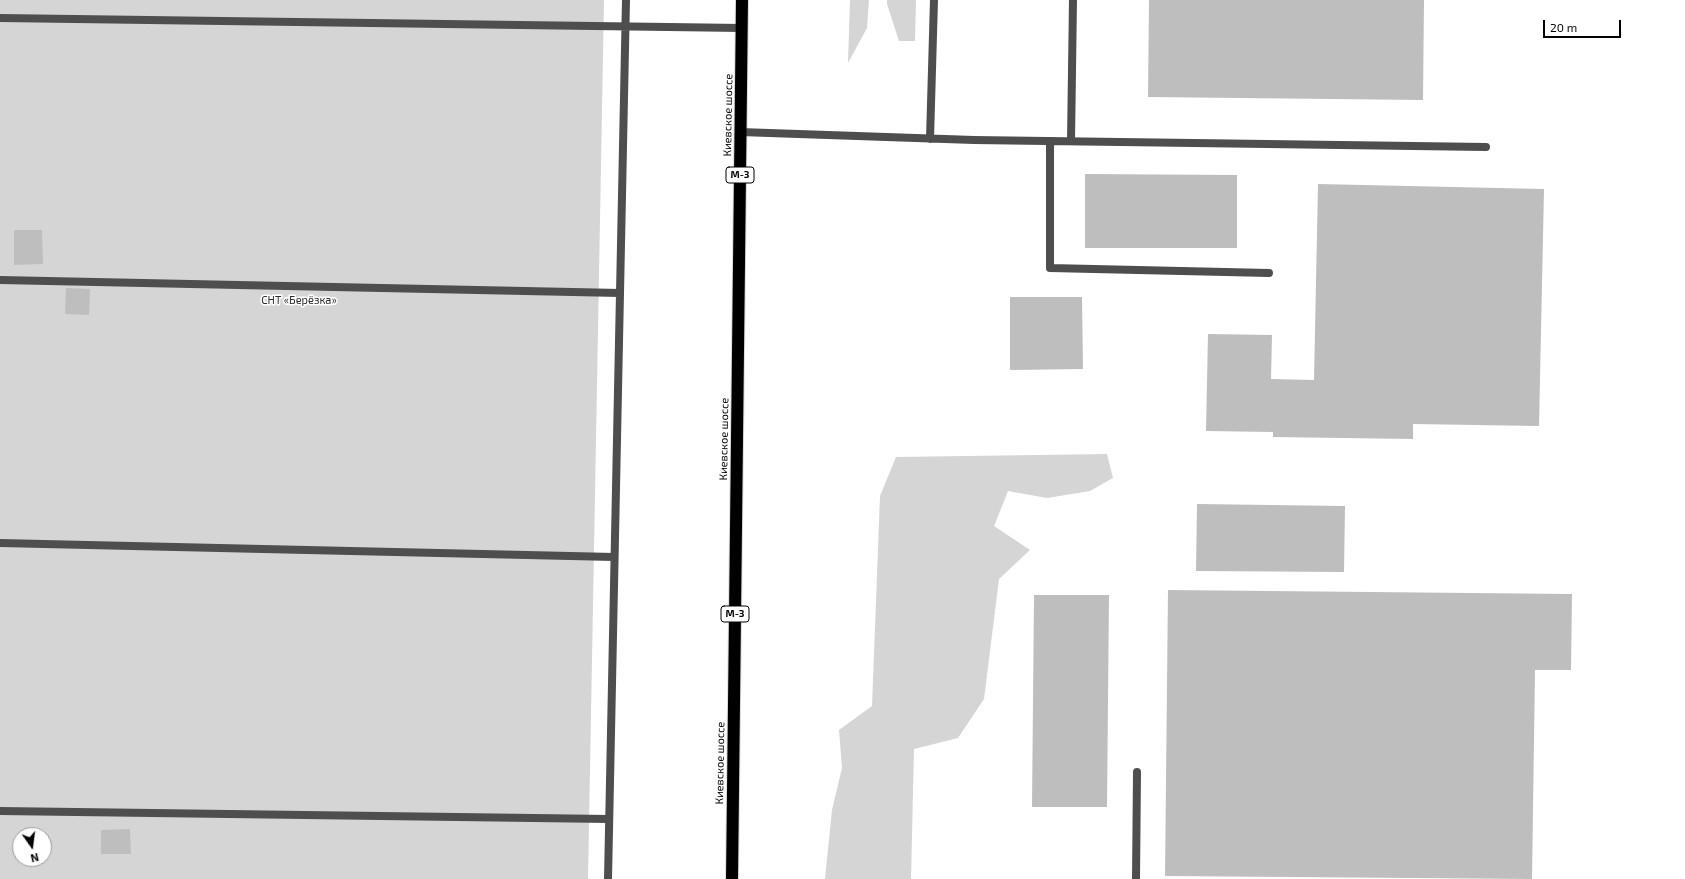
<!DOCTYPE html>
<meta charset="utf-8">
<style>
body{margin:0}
#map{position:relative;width:1685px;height:879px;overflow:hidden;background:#fff;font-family:"Exo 2",sans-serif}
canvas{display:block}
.north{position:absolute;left:12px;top:827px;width:40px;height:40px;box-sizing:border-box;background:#fff;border:1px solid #999;border-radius:50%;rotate:166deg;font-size:11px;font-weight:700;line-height:16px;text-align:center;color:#000}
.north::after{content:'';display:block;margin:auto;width:14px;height:18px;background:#000;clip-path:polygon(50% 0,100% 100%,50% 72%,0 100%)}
.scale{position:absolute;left:1543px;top:20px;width:78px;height:18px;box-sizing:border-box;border:2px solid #000;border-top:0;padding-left:5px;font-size:12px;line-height:14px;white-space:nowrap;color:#000;-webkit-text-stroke:3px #fff;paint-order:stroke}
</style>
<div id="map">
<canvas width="1685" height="879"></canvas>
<div class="north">N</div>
<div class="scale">20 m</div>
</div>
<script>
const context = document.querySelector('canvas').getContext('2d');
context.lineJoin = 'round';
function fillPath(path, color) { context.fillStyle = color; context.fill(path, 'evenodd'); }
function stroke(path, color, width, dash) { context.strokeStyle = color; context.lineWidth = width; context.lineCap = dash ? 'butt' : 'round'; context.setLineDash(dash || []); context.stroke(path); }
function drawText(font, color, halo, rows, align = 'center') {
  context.font = font + ' "Exo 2",sans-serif'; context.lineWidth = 3; context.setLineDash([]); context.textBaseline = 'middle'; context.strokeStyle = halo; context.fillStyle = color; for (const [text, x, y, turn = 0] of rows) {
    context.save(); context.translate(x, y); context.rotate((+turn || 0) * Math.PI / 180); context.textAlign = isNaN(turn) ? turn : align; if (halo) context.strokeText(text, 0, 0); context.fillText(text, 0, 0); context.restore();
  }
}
fillPath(new Path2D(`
 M0 0H604L588 879H0ZM20 835H44V859H20Z
 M850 0H869L867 28 848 63Z
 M887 0H916L915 41H899L887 4Z
 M1107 454 1113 478 1090 491 1047 498 1008 491 994 526 1030 550 999 579 984 699 958 738 914 749 911 879H825L832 810 842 768 839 730 872 706 880 496 896 457Z`), '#d5d5d5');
fillPath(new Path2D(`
 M1149 0H1424L1423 100 1148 97Z
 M1085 174 1237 175V248H1085Z
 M1318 184 1544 189 1539 426 1413 424V439L1273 437V432L1206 431 1208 334 1272 335 1271 379 1314 380Z
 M14 230H42L43 264 14 265Z
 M66 288 90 289 89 315 65 314Z
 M1010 297H1082L1083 369 1010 370Z
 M1197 504 1345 506 1344 572 1196 571Z
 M1168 590 1572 594 1571 670H1535L1532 879 1165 876Z
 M1034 595H1109L1107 807H1032Z
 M130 829 131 854H101V830Z`), '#bebebe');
const highway = new Path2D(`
 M732 879 742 0`);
stroke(highway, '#dbdbdb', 14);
stroke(new Path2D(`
 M0 18 742 28
 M740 132 974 140 1486 147
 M930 139 934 0
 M1050 141V268L1269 273
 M1071 141 1073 0
 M0 280 620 293
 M0 543 614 557
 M0 811 609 819
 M608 879 626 0
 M1136 879 1137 772`), '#4e4e4e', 8);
stroke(highway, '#000', 12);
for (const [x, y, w] of [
 [740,175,28],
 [735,614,28]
]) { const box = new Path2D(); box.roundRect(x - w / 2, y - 8, w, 16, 3); context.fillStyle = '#fff'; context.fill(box); stroke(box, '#000', 1); }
drawText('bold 10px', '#000', null, [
 ["М-3",740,175],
 ["М-3",735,614]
]);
drawText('11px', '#000', '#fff', [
 ["Киевское шоссе",728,115,-89],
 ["Киевское шоссе",724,439,-89],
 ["Киевское шоссе",720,763,-89]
]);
drawText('11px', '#2c2c2c', '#fff', [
 ["СНТ «Берёзка»",299,300]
]);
</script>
